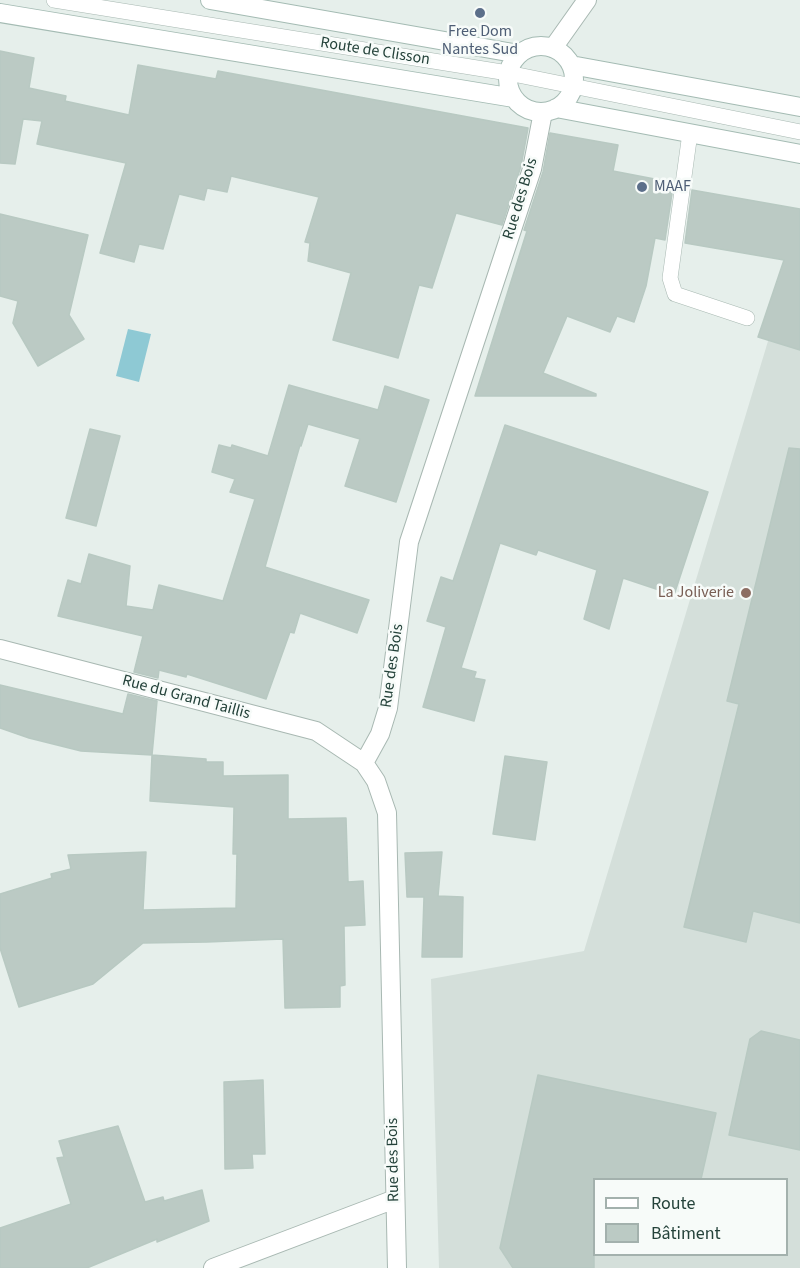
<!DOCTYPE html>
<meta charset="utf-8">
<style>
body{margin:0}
#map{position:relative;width:800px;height:1268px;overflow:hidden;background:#e6efeb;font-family:"Source Sans 3",sans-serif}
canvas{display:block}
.legend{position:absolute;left:593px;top:1178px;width:195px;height:78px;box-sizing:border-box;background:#f7fbf9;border:2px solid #a3b1ad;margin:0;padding:8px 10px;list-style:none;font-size:18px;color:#24423a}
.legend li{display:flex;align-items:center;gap:12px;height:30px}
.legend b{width:30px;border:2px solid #a3b1ad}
</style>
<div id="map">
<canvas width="800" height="1268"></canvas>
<ul class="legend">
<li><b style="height:8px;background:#fff"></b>Route</li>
<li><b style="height:16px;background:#bbcac4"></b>Bâtiment</li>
</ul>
</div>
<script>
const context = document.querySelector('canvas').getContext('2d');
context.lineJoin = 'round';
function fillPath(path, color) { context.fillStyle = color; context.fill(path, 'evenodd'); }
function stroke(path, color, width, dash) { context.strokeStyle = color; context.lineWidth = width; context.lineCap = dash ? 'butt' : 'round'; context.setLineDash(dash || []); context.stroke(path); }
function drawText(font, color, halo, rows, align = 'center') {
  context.font = font + ' "Source Sans 3",sans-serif'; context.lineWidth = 5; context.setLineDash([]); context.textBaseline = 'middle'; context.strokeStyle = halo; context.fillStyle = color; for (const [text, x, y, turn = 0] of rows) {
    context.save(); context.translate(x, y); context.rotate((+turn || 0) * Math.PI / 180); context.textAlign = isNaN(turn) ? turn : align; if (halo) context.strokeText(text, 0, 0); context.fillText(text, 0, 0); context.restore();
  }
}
fillPath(new Path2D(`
 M800 235V1268H439L431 979 584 951ZM594 1180H786V1254H594Z`), '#d4dfda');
fillPath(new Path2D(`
 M128 329 151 334 139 382 116 376Z`), '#8ec9d4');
const building = new Path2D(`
 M0 51 34 58 29 88 66 96 65 101 129 115 138 65 216 79 218 71 528 128 521 166 502 225 456 213 432 288 419 285 398 358 333 340 351 273 308 261 310 243 305 242 319 197 231 176 227 192 207 188 204 200 179 194 163 249 139 244 134 262 100 253 126 163 37 144 42 121 23 119 15 164 0 163Z
 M550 133 618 145 613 171 665 181 664 186 673 187 665 240 655 238 646 286 634 322 617 316 610 332 567 316 543 373 596 394V396H475L527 231 524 230 543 172Z
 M692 190 800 209V350L758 337 784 260 685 243Z
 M0 214 88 235 69 315 84 339 38 366 13 323 18 301 0 296Z
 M289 385 378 410 385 386 429 400 396 502 345 486 360 439 308 424 301 446 300 445 265 567 369 600 357 633 300 613 294 633 290 632 266 699 187 674 186 677 159 670 158 678 134 672 143 636 58 616 68 580 81 584 89 554 130 566 126 606 153 610 159 585 223 601 255 499 230 492 235 479 212 472 219 445 231 448 232 445 268 456Z
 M505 425 708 492 674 595 623 578 609 629 584 619 597 570 538 550 536 555 500 543 461 668 476 672 474 678 485 680 474 721 423 707 446 627 427 621 441 577 453 581Z
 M90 429 120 436 96 526 66 518Z
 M789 448 800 449V923L753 911 746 942 684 927 739 704 727 701Z
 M0 685 123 714 128 694 157 701 152 755 81 751 29 738 0 728Z
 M152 755 206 759V762H223V776L288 775V819L346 818 348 882 363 881 365 925 344 926 345 985 340 986V1007L285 1008 283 939 207 942 143 943 93 984 19 1007 0 948V894L52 878 51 874 71 869 68 855 146 852 143 910 236 908 237 854H233L234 807 150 801Z
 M505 756 547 762 535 840 493 834Z
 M442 852 438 896 463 897 462 957H422L424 897H407L405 853Z
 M761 1031 800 1040V1150L729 1135 750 1039Z
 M538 1075 716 1113 701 1179H594V1268H513L500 1248Z
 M263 1080 265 1154H252L253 1168 225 1169 224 1082Z
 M118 1126 145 1202 163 1197 164 1201 202 1190 209 1221 157 1242V1239L87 1268H0V1228L71 1204 57 1158 64 1157 59 1141Z`);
fillPath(building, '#bbcac4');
stroke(building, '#b8c9c2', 1.5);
const lane = new Path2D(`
 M54 0 508 73 800 132
 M690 133 670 278 675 294 747 318`);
const street = new Path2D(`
 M553 48 587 0
 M0 649 316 731 364 763 376 781 387 813 397 1268
 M364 763 380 734 388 708 409 542 532 169 543 112
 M213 1268 395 1199`);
const secondary = new Path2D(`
 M210 0 519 54
 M0 13 514 98
 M508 79a33 33 0 1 1 66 0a33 33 0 1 1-66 0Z
 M571 65 800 107
 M556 108 800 154`);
stroke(lane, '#a8b8b2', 16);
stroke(street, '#a8b8b2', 20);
stroke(secondary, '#a4bbb3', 20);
stroke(lane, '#fff', 15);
stroke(street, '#fff', 18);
stroke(secondary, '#fff', 18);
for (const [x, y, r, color] of [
 [480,13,6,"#5c6f8a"],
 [642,187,6,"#5c6f8a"],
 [746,593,6,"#8d6e63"]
]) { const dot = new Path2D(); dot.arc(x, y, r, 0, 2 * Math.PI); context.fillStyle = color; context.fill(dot); stroke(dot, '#f7fbf9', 2); }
drawText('16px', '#4e5e75', '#f7fbf9', [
 ["Free Dom",480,32],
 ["Nantes Sud",480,50],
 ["MAAF",654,187,"left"]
]);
drawText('16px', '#24423a', '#f7fbf9', [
 ["Route de Clisson",375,52,9],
 ["Rue des Bois",521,199,-73],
 ["Rue des Bois",393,666,-82],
 ["Rue du Grand Taillis",186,698,15],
 ["Rue des Bois",394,1160,-91]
]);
drawText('16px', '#785e54', '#f7fbf9', [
 ["La Joliverie",734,593]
], 'right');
</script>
